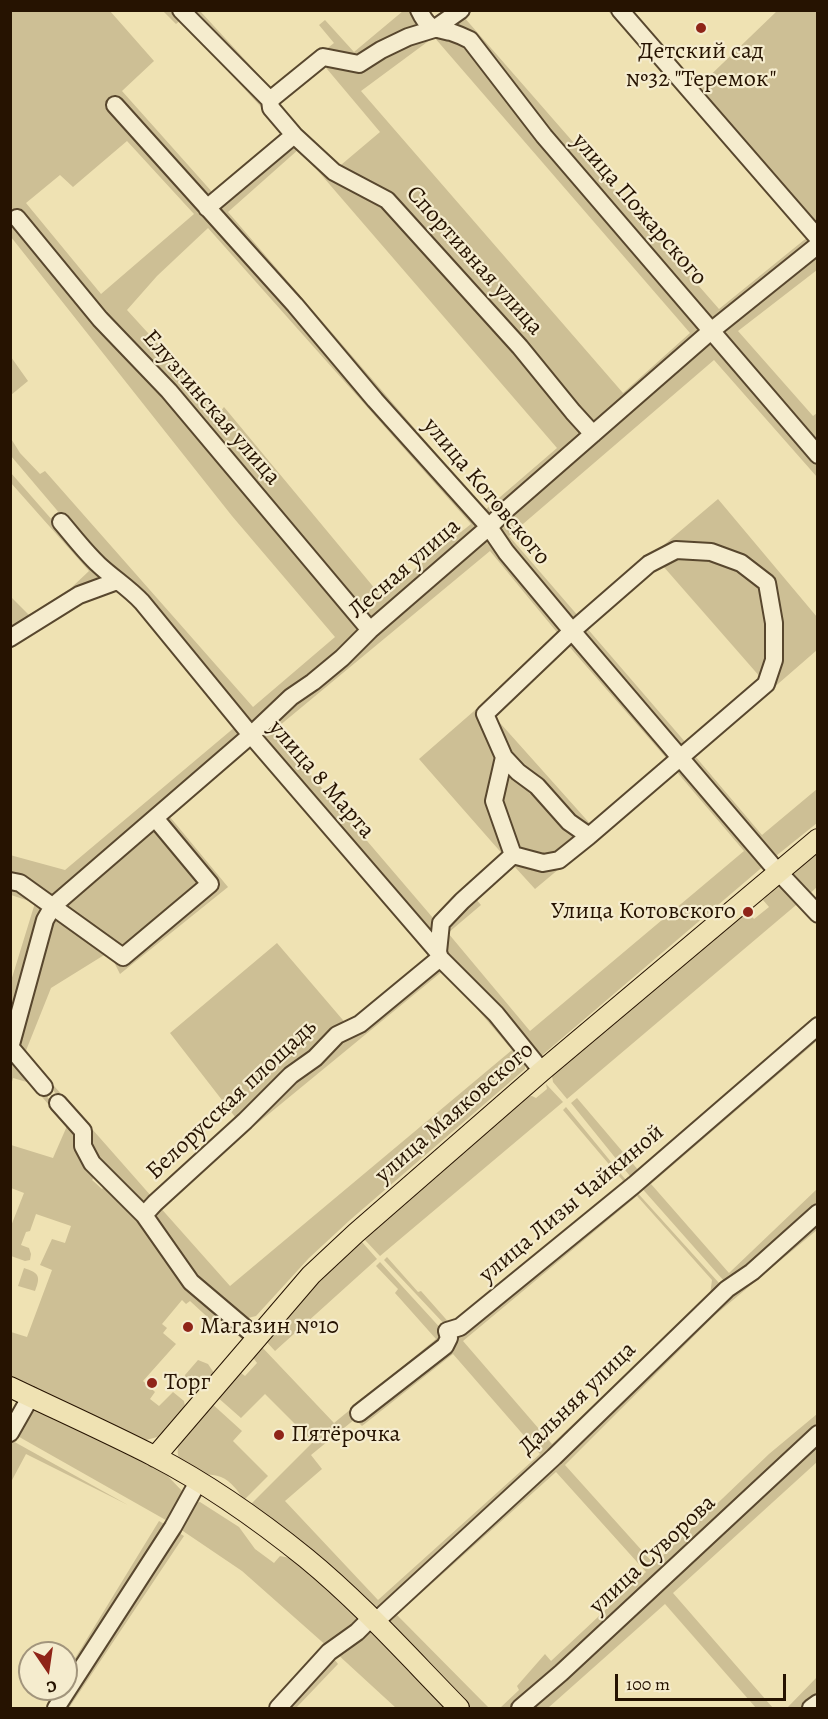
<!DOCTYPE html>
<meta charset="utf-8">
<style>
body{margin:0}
#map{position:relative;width:828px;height:1719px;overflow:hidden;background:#efe2b3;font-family:Alegreya,serif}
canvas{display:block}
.frame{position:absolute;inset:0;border:12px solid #261301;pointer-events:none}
.north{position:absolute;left:18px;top:1641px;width:60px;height:60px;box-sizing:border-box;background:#f5ecce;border:2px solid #a2957c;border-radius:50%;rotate:167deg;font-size:16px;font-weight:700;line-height:24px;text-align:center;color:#261301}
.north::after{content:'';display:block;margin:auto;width:21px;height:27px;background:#8f2418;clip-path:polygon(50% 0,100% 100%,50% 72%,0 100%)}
.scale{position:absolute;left:615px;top:1674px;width:171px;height:27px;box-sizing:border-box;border:3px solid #261301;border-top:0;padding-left:8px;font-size:18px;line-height:21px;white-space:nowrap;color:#261301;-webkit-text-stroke:4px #f5ecce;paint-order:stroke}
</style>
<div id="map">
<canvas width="828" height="1719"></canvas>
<div class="frame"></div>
<div class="north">С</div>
<div class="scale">100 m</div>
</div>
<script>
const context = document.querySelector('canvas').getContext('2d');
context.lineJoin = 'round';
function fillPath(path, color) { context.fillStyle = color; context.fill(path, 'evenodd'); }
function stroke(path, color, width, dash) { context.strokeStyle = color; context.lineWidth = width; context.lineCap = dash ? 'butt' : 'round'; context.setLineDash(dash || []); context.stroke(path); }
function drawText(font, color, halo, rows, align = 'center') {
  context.font = font + ' Alegreya,serif'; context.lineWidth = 4.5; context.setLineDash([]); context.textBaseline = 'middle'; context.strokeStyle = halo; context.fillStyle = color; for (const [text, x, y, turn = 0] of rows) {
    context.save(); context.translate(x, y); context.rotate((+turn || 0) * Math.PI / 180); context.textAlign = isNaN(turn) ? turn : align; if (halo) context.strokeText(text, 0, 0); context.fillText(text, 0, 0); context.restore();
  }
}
fillPath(new Path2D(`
 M11 11H110L154 61 122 91 213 193 284 132 181 20 176 24 163 11H177L266 101 290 134 208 204 483 526 375 620 363 616 165 393 357 622 358 635 257 722 244 721 100 561 11 456 10 437 20 453 40 474 45 471 253 707 335 637 232 516 11 237ZM127 141 194 214 101 294 26 203 60 175 73 187ZM208 228 471 524 381 596 224 407 220 412 127 310 157 276Z
 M184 11H200L274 91 334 43 319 25 325 20 354 52 403 11H416L428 27 358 60 322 55 271 98Z
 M466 11H468L463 16 719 309 809 236 608 11H616L811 234 813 242 712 325 546 135 472 38 454 28 442 27Z
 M777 11H817V229L696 89Z
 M434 31 454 35 469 42 542 137 706 330 594 429 575 410 522 345 387 196 347 175 335 170 296 133 273 106V100L323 59 362 66C385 50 408 40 434 31ZM434 37 690 333 623 393 361 91ZM322 63 380 132 335 170 274 103Z
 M293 139 386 204 588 435 488 522 211 207ZM299 149 557 448 485 510 228 212Z
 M817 253V270L738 331 813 416 817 413V440L813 444 718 332Z
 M712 337 817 460V477L714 360 509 536 579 617 718 499 817 617V650L695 756 762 835 817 789V823L771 860 686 758 769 685V582L676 547 572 627 493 528Z
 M11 357 28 381 11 395H10Z
 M11 473 102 577 103 581 11 632 10 596 29 615 71 588 89 571 11 483Z
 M487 533 568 631 481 713 501 758 491 801 510 855 460 898 437 947 260 740 261 729ZM490 551 560 636 419 759 505 857 433 918 273 731Z
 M677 554H710L764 583 771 623 764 682 680 752 576 631 651 565ZM663 566 761 678 686 743 586 627 650 570Z
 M118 587 129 595 242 734 50 899 11 877 10 855 65 870 235 727Z
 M572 635 676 757 588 834 520 772 488 715ZM567 644 667 759 593 827 492 714Z
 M249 742 431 951 432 960 251 748 170 817 228 887 120 974 109 952 51 988 25 1053 152 1197 145 1209 94 1160 86 1127 15 1048 52 926 64 907 95 877Z
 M679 761 766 864 540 1057 444 956V925L513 858 543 866ZM676 771 744 851 530 1031 448 933 481 905 475 898 514 866 535 889Z
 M505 762 583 837 558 857 515 853 497 802Z
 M817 846V887L806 897 788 870Z
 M781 884 802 900 567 1099 553 1082 551 1070 730 920 748 912 754 919 769 907 763 900Z
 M11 885 44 909 11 1028V981L35 903 11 895Z
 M277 943 348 1026 239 1122 170 1033Z
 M435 968 444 970 491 1015 525 1061V1069L350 1220 309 1258 256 1316 248 1318 238 1314 199 1280 152 1213 158 1205 245 1127 293 1078 317 1061 339 1039 362 1028ZM444 970 512 1050 230 1286 158 1205Z
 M817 1017V1023L634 1181 571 1103 577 1098 639 1171Z
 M817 1030V1041L651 1184 729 1273 817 1189V1209L733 1281H724L639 1185Z
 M13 1057 78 1133 96 1175 92 1180 102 1189 106 1185 222 1316 215 1324 190 1301 186 1304 182 1300 162 1324 167 1328 163 1333 176 1344 143 1381 155 1392 150 1399 159 1406 173 1392 184 1401 186 1412 161 1436 146 1440H131L11 1381V1332L27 1337 52 1270 40 1265 52 1239 65 1243 71 1226 36 1214 30 1231 26 1232 21 1245 29 1248 31 1254 30 1260 25 1261 11 1256V1226L24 1193 11 1188V1145L53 1158 67 1126 30 1083 13 1078 11 1085V1063Z
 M546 1084 563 1102 380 1256 365 1240 363 1234 520 1097 532 1096 536 1098 547 1089Z
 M566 1107 630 1185 459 1325 448 1328 384 1260 387 1257 418 1292 421 1291 452 1326 624 1182 563 1110Z
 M634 1189 719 1283 720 1292 380 1614 250 1505 313 1442 265 1394 241 1418 216 1396 234 1375 241 1373 245 1376 257 1363 254 1359 253 1352 260 1345 334 1423 436 1339 395 1293 398 1289 376 1266 380 1262 444 1332 452 1338ZM637 1196 712 1280 710 1295 552 1444 463 1341ZM453 1354 540 1454 378 1600 285 1501 322 1469 311 1455 355 1419 362 1426Z
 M817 1219V1230L715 1315 565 1465 654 1564 769 1454 817 1414V1429L515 1708H500L519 1690 517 1686 545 1654 551 1661 646 1572 556 1472 397 1615 489 1708H466L384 1625 731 1290Z
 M356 1240 362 1242 377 1259 275 1351 264 1339Z
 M24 1268C39 1273 41 1276 35 1291L18 1286Z
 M198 1360 208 1364 216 1376 203 1392C190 1390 186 1390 185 1375Z
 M210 1402 242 1431 233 1441 268 1476 244 1500C238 1491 231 1481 221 1477 213 1474 202 1475 194 1471 156 1454 195 1421 210 1402Z
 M34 1404 160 1468 184 1493 171 1523 14 1434Z
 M817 1439V1462L673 1593 773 1708H756L665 1604 548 1708H524Z
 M11 1440 128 1505 26 1454 11 1482Z
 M200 1502 239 1527 255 1549 274 1563 280 1556 300 1560 363 1618 329 1648 242 1571 177 1527 192 1503Z
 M159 1521 168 1526 66 1686V1673Z
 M174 1530 184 1536 69 1708H61Z
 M373 1627 452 1708H396L335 1652Z
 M331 1655 338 1664 296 1708H283Z
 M817 1677V1699L806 1708H787Z`), '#cdbf95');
const minor = new Path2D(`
 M181 10 270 100 271 108 294 135 334 172 387 200 520 347 573 412 593 434
 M419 10C428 29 433 28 451 32 457 34 464 37 470 40L544 136 818 455
 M620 10 818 238
 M270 100 323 57 359 64 381 50 408 37 434 29 461 10
 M115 105 295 305 375 400 489 527 506 552 572 631 771 864 818 914
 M207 208 294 135
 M17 218 100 319 169 391 370 630
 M61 522C73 536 85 552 99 565 113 578 129 588 142 602L251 735 438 952 440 958 496 1014 542 1071
 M676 550 711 552 741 563 767 583 774 623V660L766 684 589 836 569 822 537 786 518 772 504 757 485 714 572 631 649 564Z
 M10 638 79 595 117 581
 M513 855 543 863 559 860 589 836
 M10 881 20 883 123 957 210 884 155 818
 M438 952 441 923 462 901 513 855 494 801 504 757
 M10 1048 45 920 53 906 251 735 291 697 313 682 342 658 370 630 489 527 507 509 711 331 818 245
 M11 1048 44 1087
 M58 1103 83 1131V1146L92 1163 144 1215 191 1282 257 1338
 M144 1215 155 1203 245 1121 291 1075 315 1058 337 1035 360 1024 440 958
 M359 1413 445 1346 449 1338 447 1331 460 1327 634 1185 818 1026
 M10 1433 31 1396
 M375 1622 554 1457 727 1289 752 1272 818 1213
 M56 1708 173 1527 198 1482
 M278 1708 329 1652 357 1632 371 1618
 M520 1708 561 1673 818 1434
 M811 1708 818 1703`);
const major = new Path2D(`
 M10 1387C58 1410 107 1432 154 1456 208 1484 259 1520 306 1558 361 1603 409 1657 459 1708
 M155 1457 311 1275 356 1233 542 1071 818 839`);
stroke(minor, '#58472e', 20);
stroke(major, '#261301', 22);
stroke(minor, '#f5ecce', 16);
stroke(major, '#efe2b3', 20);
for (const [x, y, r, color] of [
 [701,28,6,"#8f2418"],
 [748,912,6,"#8f2418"],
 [188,1327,6,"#8f2418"],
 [152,1383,6,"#8f2418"],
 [279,1435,6,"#8f2418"]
]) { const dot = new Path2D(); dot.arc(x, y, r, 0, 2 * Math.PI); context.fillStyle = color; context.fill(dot); stroke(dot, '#f5ecce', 2); }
drawText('24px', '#261301', '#f5ecce', [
 ["Детский сад",701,52,"center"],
 ["№32 \"Теремок\"",701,80,"center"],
 ["Улица Котовского",736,912,"right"],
 ["Магазин №10",200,1327],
 ["Торг",164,1383],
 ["Пятёрочка",291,1435]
], 'left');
drawText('24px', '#261301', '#f5ecce', [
 ["улица Пожарского",639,210,49],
 ["Спортивная улица",474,261,48],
 ["Елузгинская улица",211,408,49],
 ["улица Котовского",486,492,50],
 ["Лесная улица",405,569,-41],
 ["улица 8 Марта",321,780,49],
 ["Белорусская площадь",232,1100,-43],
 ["улица Маяковского",455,1113,-41],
 ["улица Лизы Чайкиной",572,1204,-40],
 ["Дальняя улица",578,1399,-44],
 ["улица Суворова",653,1555,-43]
]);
</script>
